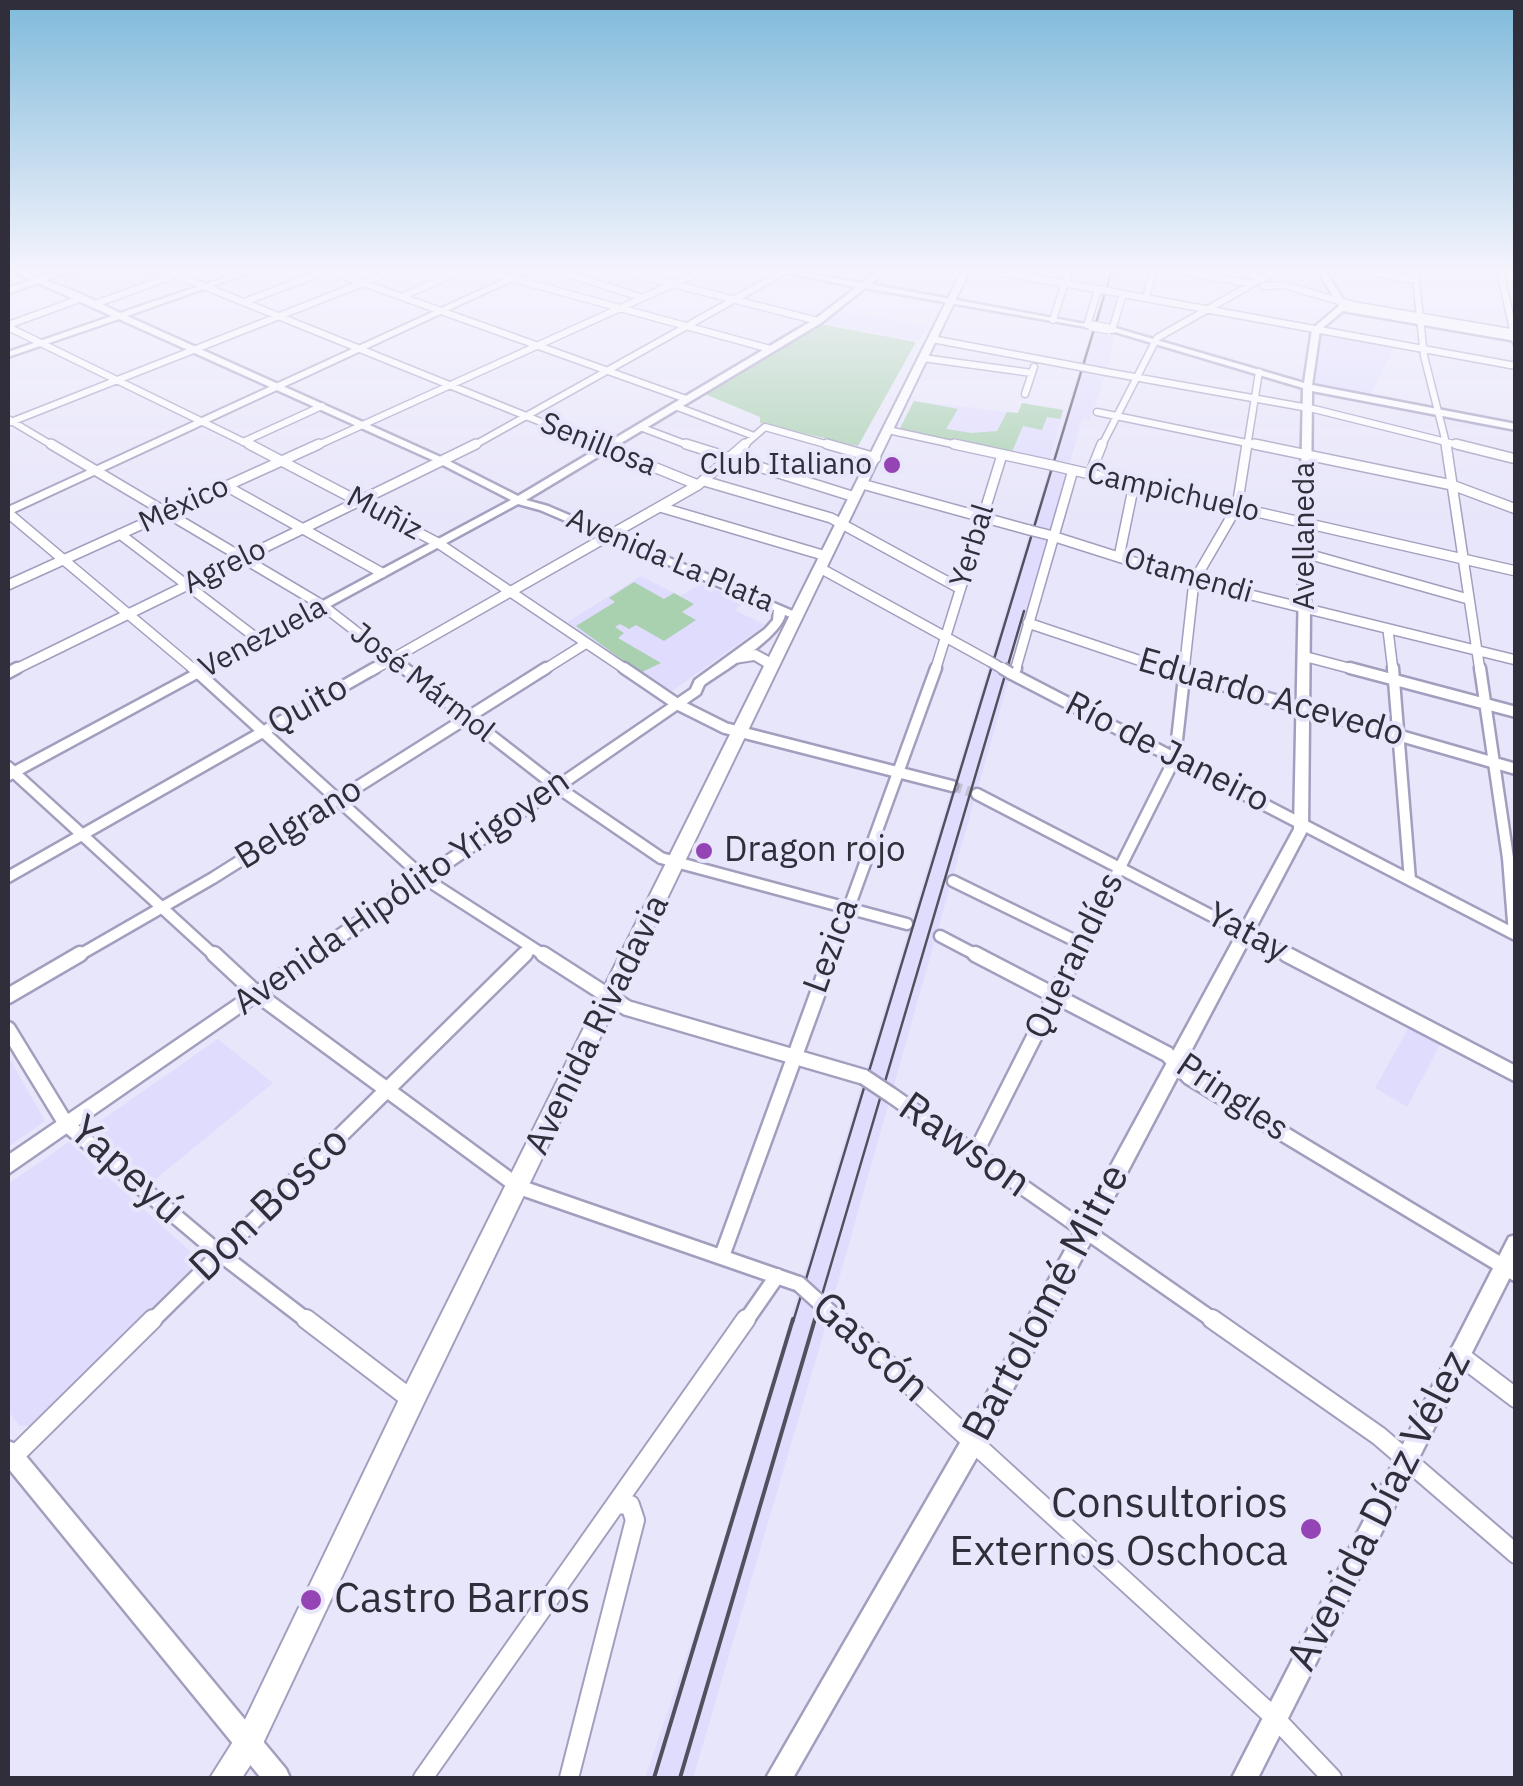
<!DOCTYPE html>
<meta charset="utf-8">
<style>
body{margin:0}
#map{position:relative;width:1523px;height:1786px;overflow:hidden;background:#e8e6fa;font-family:"IBM Plex Sans",sans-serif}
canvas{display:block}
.frame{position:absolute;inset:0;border:10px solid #2f2e3a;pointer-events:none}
</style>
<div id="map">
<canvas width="1523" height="1786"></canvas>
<div class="frame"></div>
</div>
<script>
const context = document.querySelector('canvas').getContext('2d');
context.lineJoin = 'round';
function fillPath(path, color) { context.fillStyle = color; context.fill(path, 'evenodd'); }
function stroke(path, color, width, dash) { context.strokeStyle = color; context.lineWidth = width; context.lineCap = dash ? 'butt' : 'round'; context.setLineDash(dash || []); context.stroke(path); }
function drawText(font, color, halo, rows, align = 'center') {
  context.font = font + ' "IBM Plex Sans",sans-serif'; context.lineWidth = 8; context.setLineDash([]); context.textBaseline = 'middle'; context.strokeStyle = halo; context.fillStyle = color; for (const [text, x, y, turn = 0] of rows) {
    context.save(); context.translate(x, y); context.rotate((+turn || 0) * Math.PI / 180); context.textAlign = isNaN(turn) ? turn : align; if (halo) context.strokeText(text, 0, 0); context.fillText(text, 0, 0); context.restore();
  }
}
fillPath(new Path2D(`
 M80 270H158L167 273 113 294 94 287 124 275 119 273 80 286 54 280Z
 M1110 270H1135L1127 292 1118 293 1111 325 1093 322Z
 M840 310 927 326 919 341 822 323Z
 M1091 330 1115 335 1106 372 1090 421 1082 420 826 1325 693 1778H645L698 1623Z
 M1321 335 1394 347 1371 394 1314 384Z
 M914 401 1017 413 1022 403 1064 410 1049 462 900 428Z
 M641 576 680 596 701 584 745 602 735 610 765 625 672 691 665 690 566 623Z
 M1410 1025 1441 1043 1407 1107 1375 1088Z
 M218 1039 273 1083 152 1182 92 1130 93 1126Z
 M8 1056 45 1121 8 1147Z
 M69 1142 200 1260 29 1426H20L8 1411V1184Z`), '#e0dcfd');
fillPath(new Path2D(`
 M820 324 916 342 858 446 760 423V417L700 392Z
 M914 401 958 409 946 429 972 433 997 431 1007 412 1018 413 1022 403 1063 410 1060 419 1047 417 1042 430 1023 426 1011 454 903 431 900 428Z
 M634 582 664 599 674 593 694 604 682 612 696 620 664 641 636 625 629 629 620 624 615 627 624 633 618 638 661 663 640 673 576 626 615 602 609 598Z`), '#a9d1b0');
stroke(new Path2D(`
 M952 786 977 794`), '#c3c1d4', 10, [10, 5]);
const streetFar4 = new Path2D(`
 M164 270 603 447
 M327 270 686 399
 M481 270 770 349
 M555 270 640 297
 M618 270 818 321
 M986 270 1103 290
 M1174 270 1253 284
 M1242 270 1262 279
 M1357 270 1416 280
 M1415 270 1424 356 1447 447
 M1500 270 1516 343
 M1263 286 1284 285 1353 305 1516 333
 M1118 293 1516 366
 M404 296 462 270
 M1146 298 1153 270
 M244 302 328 270
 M98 303 189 270
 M1053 320 1069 270
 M8 325 77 300
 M1087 325 1098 290
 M8 327 254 447
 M1112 330 1123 294
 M932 339 1080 367
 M923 358 1032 373
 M1106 372 1314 409 1466 447
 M1025 394 1034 367
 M675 406 754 436
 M1097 412 1266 447
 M8 419 55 447
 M11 422 396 270
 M640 427 693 447
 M888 430 966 447
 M243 442 322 406
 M314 447 704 270
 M471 447 787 270
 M742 447 765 427 836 447
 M1101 447 1157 338 1277 270
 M1247 447 1259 372`);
const streetFar3 = new Path2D(`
 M51 444 322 605 407 671
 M249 444 438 543 628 671
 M597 444 698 485
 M686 444 855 497
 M827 444 876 458
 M954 444 1051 465
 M1254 444 1452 485 1516 509
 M1446 444 1480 671
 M1456 444 1516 459
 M1068 469 1516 571
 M1090 474 1102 444
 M704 481 831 518 959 588
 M862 484 1029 530
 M226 486 382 573
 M660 507 826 556
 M8 513 196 671
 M120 534 259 640
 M1049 535 1194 581 1516 660
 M1304 553 1468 599
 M1119 557 1134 484
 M820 568 991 662
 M8 585 319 444
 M1028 623 1171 671
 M1388 630 1393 671
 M1303 656 1360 671
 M12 671 476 444
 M371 671 698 485 745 444
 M542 671 585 644
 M935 671 1002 455
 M1015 671 1073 470
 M1184 671 1194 581 1237 507 1247 444`);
const streetFar2 = new Path2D(`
 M193 668 424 878 547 957
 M404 668 557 787 661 858 907 924
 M624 668 677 704 725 728 952 786
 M1163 668 1516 769
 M1350 668 1516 712
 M1393 668 1410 880
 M1480 668 1508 858 1514 934
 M8 673 17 668
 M1010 673 1516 935
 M1013 674 1016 668
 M8 767 216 957
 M977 794 1291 957
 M8 877 375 668
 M953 881 1082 944
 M940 936 980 957
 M76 957 213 878 546 668
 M523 957 532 948
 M831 957 936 668
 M1075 957 1175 758 1185 668`);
const streetFar1 = new Path2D(`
 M214 954 257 994 519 1187 799 1284
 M543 954 627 1008 864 1077
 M975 954 1167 1054 1189 1077 1516 1274
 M1286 954 1516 1074
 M8 996 80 954
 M8 1029 66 1124 219 1253 309 1322
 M891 1095 1216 1322
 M975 1154 1076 954
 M722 1256 832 954
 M830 1312 841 1322
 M151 1322 525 954
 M745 1322 777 1276`);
const street = new Path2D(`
 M306 1319 412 1400
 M838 1319 1275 1718 1332 1778
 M1212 1319 1379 1436 1516 1554
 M1458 1354 1516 1398
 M8 1462 153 1319
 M423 1778 746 1319
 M569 1778 635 1520 630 1505 616 1504`);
const secondary = new Path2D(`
 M9 270H19L79 293 120 313 247 270H257L127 316 445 459 518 496 815 319 857 287 773 270H788L862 283 879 270H887L870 284 1096 326 1092 328 865 288 821 323 526 500 548 506 802 615 796 619 785 615C780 638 725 670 704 685L700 694 8 1174V1155L691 689 695 680 765 629 773 620 774 610 540 510 518 504 8 781V770L511 500 439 463 119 319 8 357V352L112 316Z
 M1317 270H1325L1347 306 1516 336V341L1343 311 1320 330 1312 385 1516 424V430L1312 391 1308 829 981 1450 793 1778H766L965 1434 1294 829 1303 388 1105 329 1112 327 1304 383 1312 329 1339 306Z
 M1516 1235V1265L1258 1778H1232L1509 1237Z
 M8 1441 16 1444 286 1769 290 1778H261L8 1468Z`);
const primary = new Path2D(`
 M61 270H73L8 294V288Z
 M524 270H535L8 515V507Z
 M962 270H970L421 1409 259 1752 242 1778H210L239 1732 403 1391 764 666 754 660 735 663 728 658 730 655 756 650 769 657Z`);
stroke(streetFar4, '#a29ebe', 9);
stroke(streetFar3, '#a29ebe', 12);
stroke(streetFar2, '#a29ebe', 15);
stroke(streetFar1, '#a29ebe', 19);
stroke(street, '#a29ebe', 22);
stroke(secondary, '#a29ebe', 5);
stroke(primary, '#a29ebe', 4);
stroke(streetFar4, '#fff', 6);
stroke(streetFar3, '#fff', 9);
stroke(streetFar2, '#fff', 10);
stroke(streetFar1, '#fff', 14);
stroke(street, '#fff', 18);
fillPath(secondary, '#fff');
fillPath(primary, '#fff');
stroke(new Path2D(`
 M793 1322 1112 270
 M814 1322 1024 611`), '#51505d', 2.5);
stroke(new Path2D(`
 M654 1778 793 1319
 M680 1778 815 1319`), '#51505d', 4);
const streetBridgeFar3 = new Path2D(`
 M1103 290 1118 293
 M1080 367 1106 372`);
const streetBridgeFar2 = new Path2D(`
 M1051 465 1068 469
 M1029 530 1049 535
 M991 662 1006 671`);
const streetBridgeFar1 = new Path2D(`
 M1002 668 1010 673`);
const streetBridge = new Path2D(`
 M864 1077 891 1095
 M799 1284 830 1312`);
const secondaryBridge = new Path2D(`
 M1092 326 1109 329`);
stroke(streetBridgeFar3, '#a29ebe', 9, []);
stroke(streetBridgeFar2, '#a29ebe', 12, []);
stroke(streetBridgeFar1, '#a29ebe', 15, []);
stroke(streetBridge, '#a29ebe', 19, []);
stroke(secondaryBridge, '#a29ebe', 11, []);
stroke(streetBridgeFar3, '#fff', 6);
stroke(streetBridgeFar2, '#fff', 9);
stroke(streetBridgeFar1, '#fff', 10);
stroke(streetBridge, '#fff', 14);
stroke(secondaryBridge, '#fff', 9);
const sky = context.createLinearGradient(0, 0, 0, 520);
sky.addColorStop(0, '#7fbada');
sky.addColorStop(0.52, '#f5f4fd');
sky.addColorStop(1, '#f5f4fd00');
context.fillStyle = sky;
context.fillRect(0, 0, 1523, 520);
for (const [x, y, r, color] of [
 [892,465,10,"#9444b4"],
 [704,851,10,"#9444b4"],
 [1311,1529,12,"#9444b4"],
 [311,1600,12,"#9444b4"]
]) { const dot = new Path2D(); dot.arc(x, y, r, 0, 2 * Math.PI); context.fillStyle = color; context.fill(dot); stroke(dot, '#e8e6fa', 4); }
drawText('30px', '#2f2e3a', '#e8e6fa', [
 ["Senillosa",598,445,22],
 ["Campichuelo",1173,493,13],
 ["México",184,505,-25],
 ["Muñiz",384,514,28],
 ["Avellaneda",1305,536,-90],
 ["Yerbal",973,546,-73],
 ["Avenida La Plata",670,561,23],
 ["Agrelo",225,567,-26],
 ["Otamendi",1188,576,16],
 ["Venezuela",263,638,-28],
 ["José Mármol",422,683,38]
]);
drawText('30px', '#2f2e3a', '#e8e6fa', [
 ["Club Italiano",872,465]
], 'right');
drawText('35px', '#2f2e3a', '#e8e6fa', [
 ["Eduardo Acevedo",1271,698,16],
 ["Quito",308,706,-29],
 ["Río de Janeiro",1167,753,27],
 ["Belgrano",299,824,-32],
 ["Avenida Hipólito Yrigoyen",402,893,-35],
 ["Yatay",1247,933,28],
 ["Lezica",832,946,-70],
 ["Querandíes",1075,956,-64],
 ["Avenida Rivadavia",598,1025,-64],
 ["Pringles",1232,1098,34]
]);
drawText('35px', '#2f2e3a', '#e8e6fa', [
 ["Dragon rojo",724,851]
], 'left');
drawText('42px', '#2f2e3a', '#e8e6fa', [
 ["Rawson",964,1146,35],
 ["Yapeyú",126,1171,42],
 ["Don Bosco",270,1205,-44],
 ["Bartolomé Mitre",1047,1303,-62],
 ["Gascón",870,1348,42],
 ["Avenida Díaz Vélez",1380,1511,-63]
]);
drawText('42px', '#2f2e3a', '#e8e6fa', [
 ["Consultorios",1288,1505],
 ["Externos Oschoca",1288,1553],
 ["Castro Barros",334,1600,"left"]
], 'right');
</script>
